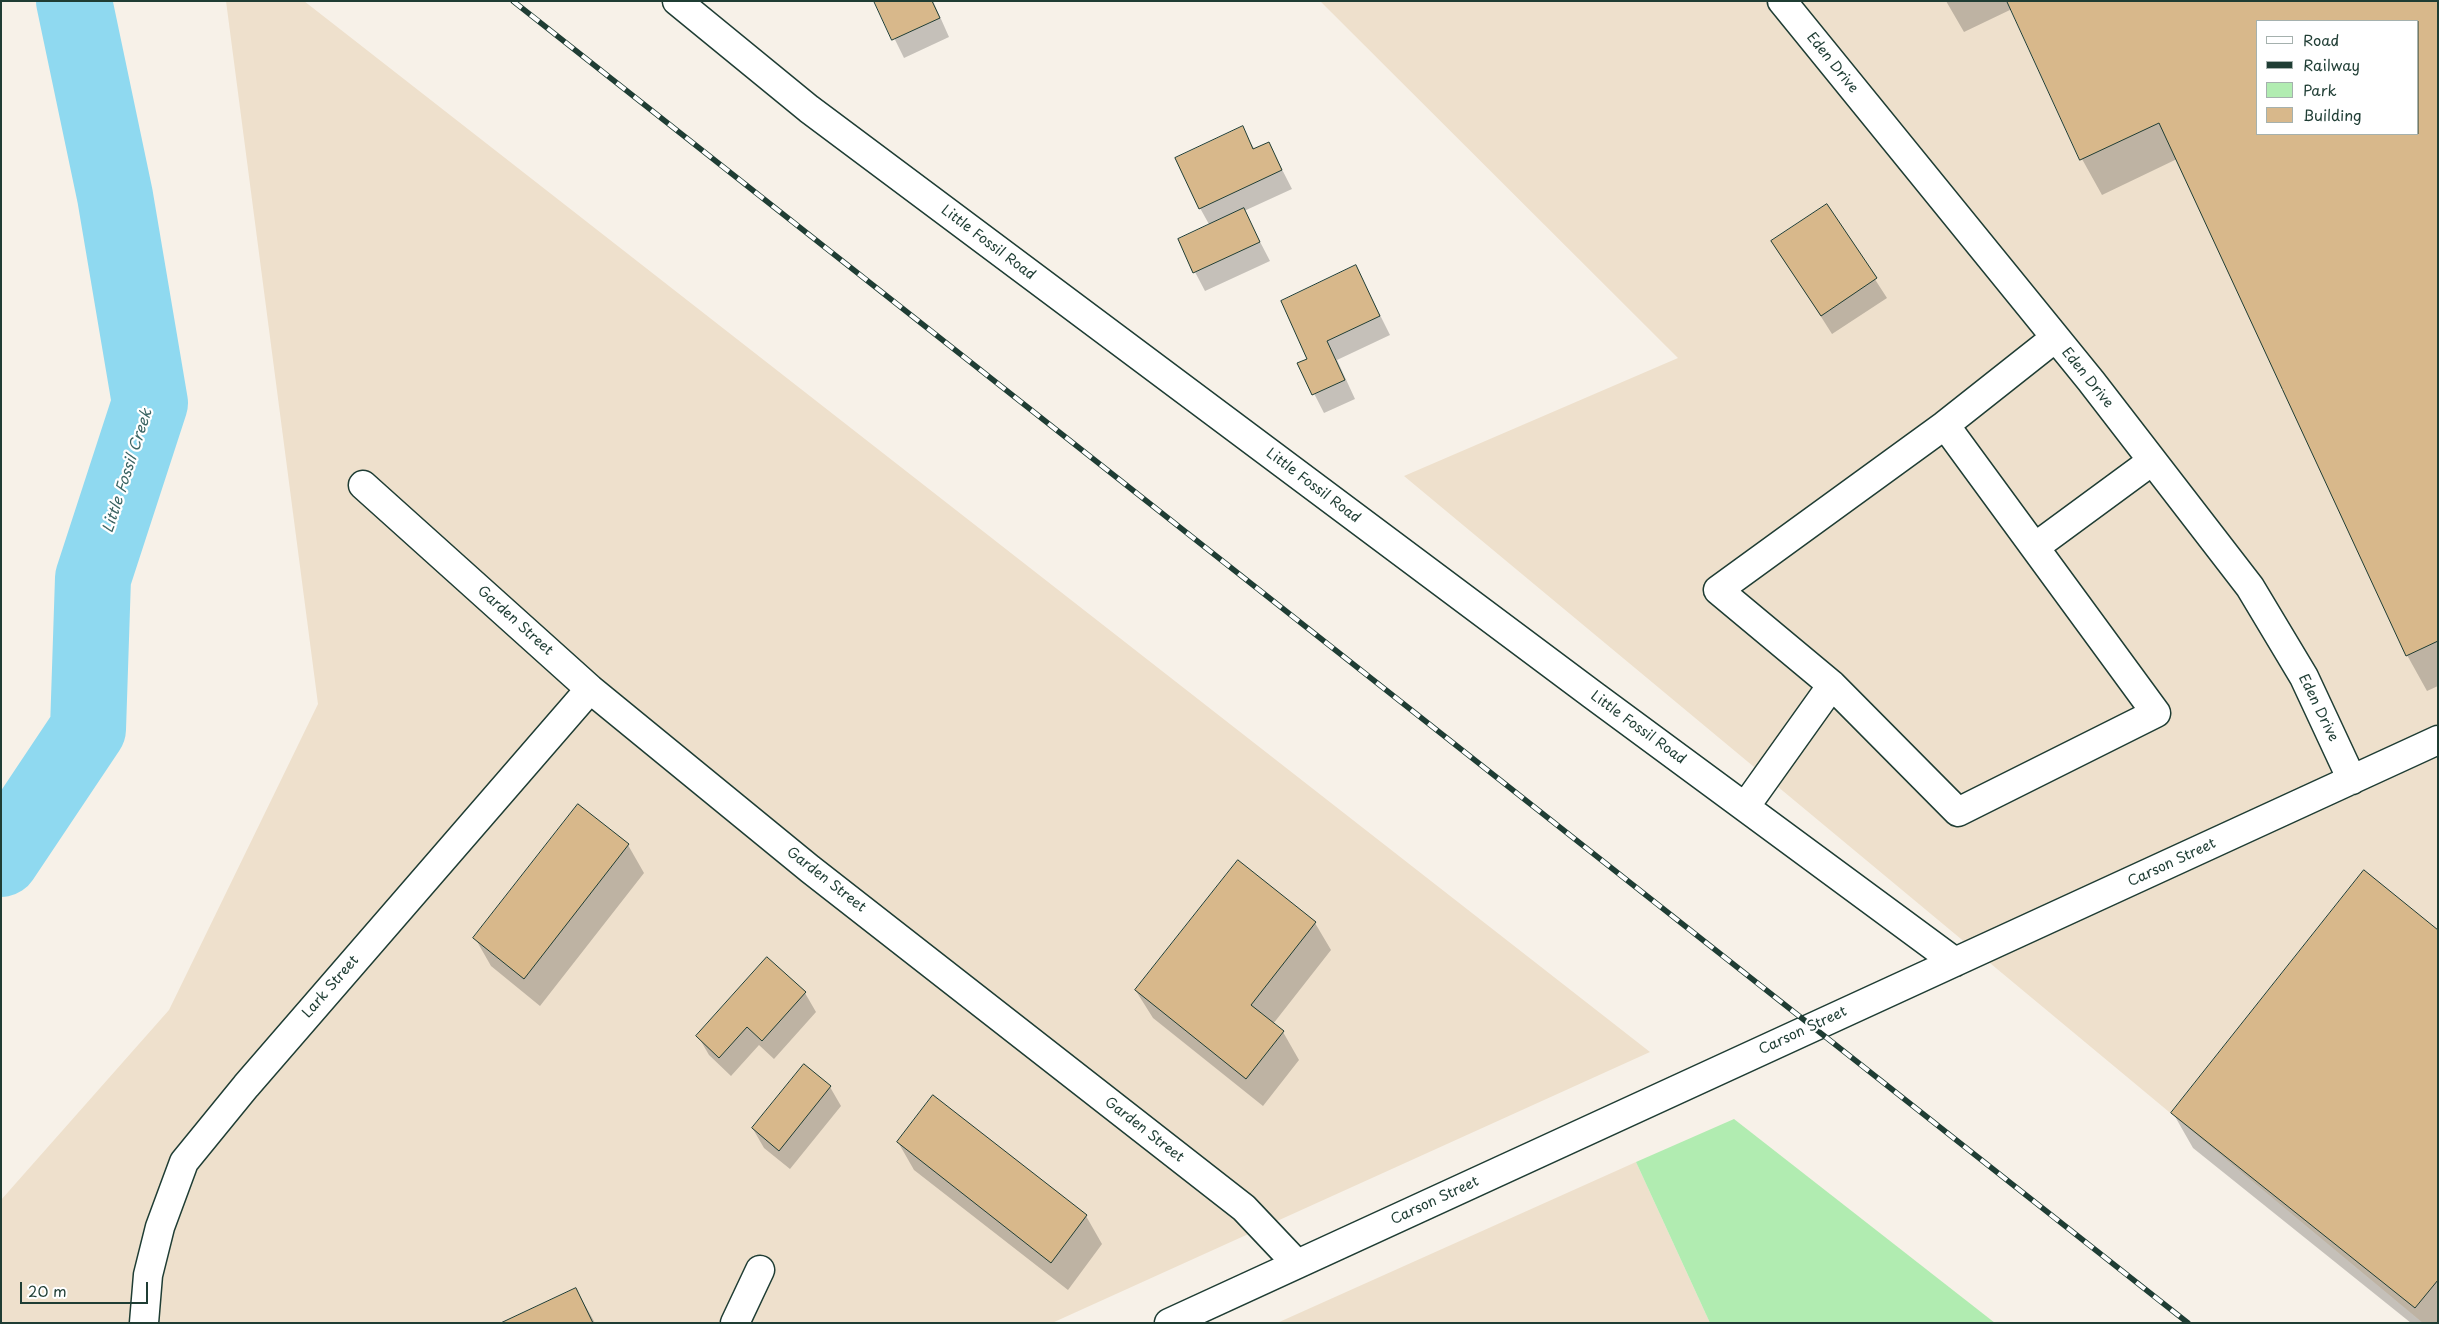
<!DOCTYPE html>
<style>
body{margin:0}
#map{position:relative;width:2439px;height:1324px;overflow:hidden;background:#f7f1e8;font-family:"Playpen Sans",sans-serif}
canvas{display:block}
.frame{position:absolute;inset:0;border:2px solid #1f3d34;pointer-events:none}
.legend{position:absolute;left:2256px;top:20px;width:162px;height:115px;box-sizing:border-box;background:#fff;border:1px solid #a5b1ae;margin:0;padding:6px 9px;list-style:none;font-size:15px;color:#1f3d34}
.legend li{display:flex;align-items:center;gap:10px;height:25px}
.legend b{width:25px;border:1px solid #a5b1ae}
.scale{position:absolute;left:20px;top:1282px;width:128px;height:22px;box-sizing:border-box;border:2px solid #1f3d34;border-top:0;padding-left:6px;font-size:15px;line-height:18px;white-space:nowrap;color:#1f3d34;-webkit-text-stroke:4px #fff;paint-order:stroke}
</style>
<div id="map">
<canvas width="2439" height="1324"></canvas>
<div class="frame"></div>
<ul class="legend">
<li><b style="height:6px;background:#fff"></b>Road</li>
<li><b style="height:6px;background:#1f3d34"></b>Railway</li>
<li><b style="height:14px;background:#b1ecb1"></b>Park</li>
<li><b style="height:14px;background:#d8b88b"></b>Building</li>
</ul>
<div class="scale">20 m</div>
</div>
<script>
const context = document.querySelector('canvas').getContext('2d');
context.lineJoin = 'round';
function fillPath(path, color) { context.fillStyle = color; context.fill(path, 'evenodd'); }
function stroke(path, color, width, dash) { context.strokeStyle = color; context.lineWidth = width; context.lineCap = dash ? 'butt' : 'round'; context.setLineDash(dash || []); context.stroke(path); }
function drawText(font, color, halo, rows, align = 'center') {
  context.font = font + ' "Playpen Sans",sans-serif'; context.lineWidth = 4.5; context.setLineDash([]); context.textBaseline = 'middle'; context.strokeStyle = halo; context.fillStyle = color; for (const [text, x, y, turn = 0] of rows) {
    context.save(); context.translate(x, y); context.rotate((+turn || 0) * Math.PI / 180); context.textAlign = isNaN(turn) ? turn : align; if (halo) context.strokeText(text, 0, 0); context.fillText(text, 0, 0); context.restore();
  }
}
fillPath(new Path2D(`
 M226 1H304L1650 1052 1052 1323H1V1200L169 1010 318 704Z
 M1320 1H2438V1323H2423L1404 476 1678 358ZM2258 21H2418V134H2258Z
 M1636 1162 1710 1323H1277Z`), '#eee0cc');
fillPath(new Path2D(`
 M1734 1119 1995 1323H1710L1636 1162Z`), '#b1ecb1');
fillPath(new Path2D(`
 M876 1H933L949 37 904 58Z
 M1946 1H2438V686L2427 691 2407 655 2177 159 2102 195 2082 159 2012 9 1964 32ZM2258 21H2418V134H2258Z
 M1242 128 1255 150 1269 144 1292 189 1244 211 1270 261 1205 291 1195 272 1210 226 1200 208Z
 M1827 205 1887 298 1832 334 1773 241Z
 M1356 267 1390 335 1337 360 1355 399 1324 413 1299 364 1309 359Z
 M579 805 628 845 644 873 540 1006 491 966 475 938Z
 M1315 923 1331 950 1273 1024 1283 1032 1299 1060 1263 1106 1153 1018 1136 991Z
 M2438 931V1323H2411L2193 1148 2173 1113Z
 M767 959 805 993 816 1012 774 1059 759 1045 731 1076 709 1055 698 1036Z
 M804 1066 830 1087 841 1106 790 1169 764 1148 753 1129Z
 M898 1142 1086 1216 1102 1244 1068 1290 914 1170Z
 M576 1289 595 1323H504Z`), '#0003');
stroke(new Path2D(`
 M1 859 88 729 93 578 150 403 115 196 74 1`), '#8fd9f0', 76);
const building = new Path2D(`
 M874 1H932L940 18 892 40Z
 M2007 1H2438V641L2406 656 2159 123 2080 160ZM2258 21H2418V134H2258Z
 M1243 126 1253 149 1269 142 1282 170 1199 209 1175 158Z
 M1827 204 1877 278 1821 316 1771 241Z
 M1244 208 1260 242 1193 273 1178 239Z
 M1356 265 1380 316 1327 341 1345 380 1312 395 1297 363 1307 359 1281 301Z
 M578 804 629 844 524 979 473 938Z
 M1238 860 1316 922 1251 1005 1284 1031 1246 1079 1135 990Z
 M2364 870 2438 930V1280L2415 1308 2171 1113Z
 M767 957 806 992 762 1041 747 1027 719 1058 696 1036Z
 M804 1064 831 1086 779 1151 752 1128Z
 M933 1095 1087 1215 1051 1263 897 1142Z
 M576 1288 593 1323H501Z`);
fillPath(building, '#d8b88b');
stroke(building, '#1f3d34', 1);
const minor = new Path2D(`
 M677 1 809 109 1593 695 1955 962
 M1782 1 2091 381 2250 587 2304 677 2352 780
 M1945 425 2055 338
 M363 485 590 689 810 869 1244 1208 1297 1264
 M2035 547 2152 461
 M1745 807 1832 685 1958 812 2156 713 1945 425 1718 590 1832 685
 M144 1323 148 1275 160 1227 184 1162 246 1086 590 689
 M735 1323 760 1270
 M1169 1323 2438 740`);
stroke(minor, '#1f3d34', 31);
stroke(minor, '#fff', 28);
const rail = new Path2D(`
 M513 1 2188 1323`);
stroke(rail, '#1f3d34', 5.5);
stroke(rail, '#fff', 4, [11]);
drawText('14px', '#1f3d34', '#fff', [
 ["Eden Drive",1832,63,51],
 ["Little Fossil Road",988,243,37],
 ["Eden Drive",2087,378,51],
 ["Little Fossil Road",1313,486,37],
 ["Garden Street",515,621,42],
 ["Eden Drive",2318,708,64],
 ["Little Fossil Road",1638,728,36],
 ["Carson Street",2172,863,-25],
 ["Garden Street",826,880,38],
 ["Lark Street",331,987,-49],
 ["Carson Street",1803,1031,-25],
 ["Garden Street",1144,1130,38],
 ["Carson Street",1435,1201,-25]
]);
drawText('italic 15px', '#3b6463', '#fff', [
 ["Little Fossil Creek",128,471,-72]
]);
</script>
